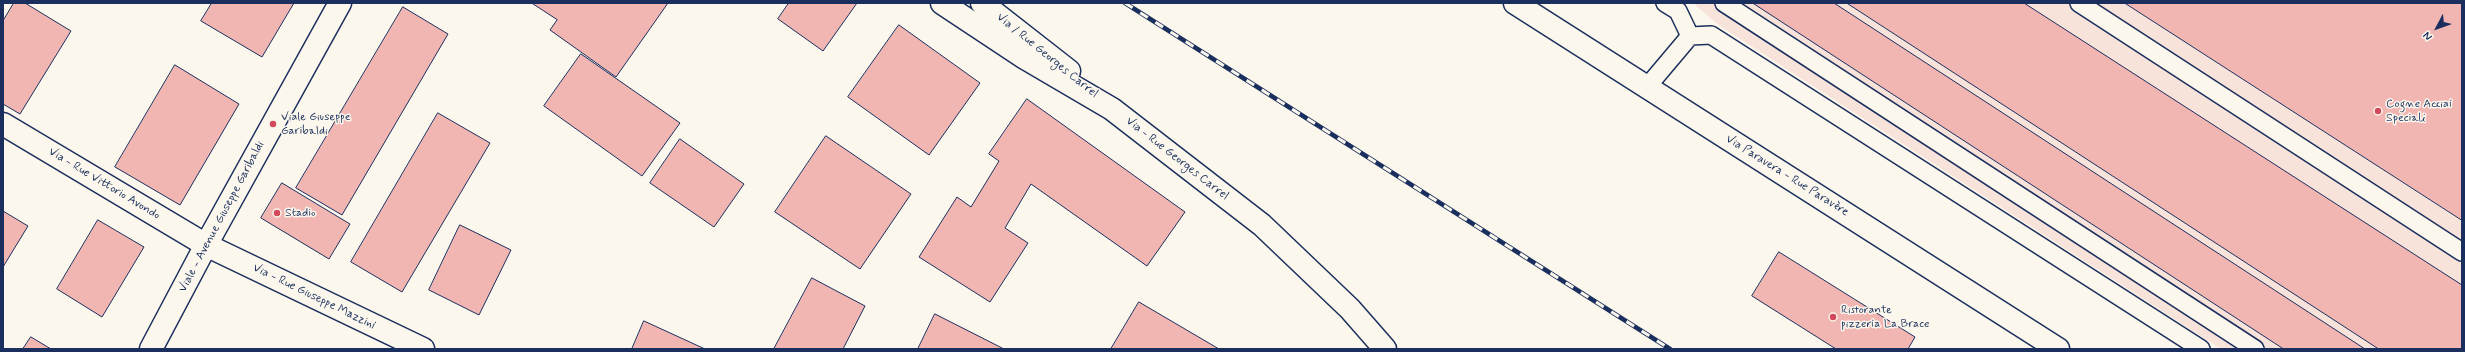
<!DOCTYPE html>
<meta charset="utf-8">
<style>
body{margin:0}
#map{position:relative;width:2465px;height:352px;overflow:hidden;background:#fbf7ec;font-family:Mynerve,sans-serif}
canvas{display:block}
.frame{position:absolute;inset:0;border:4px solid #1b2f5e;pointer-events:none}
.north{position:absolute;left:2417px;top:8px;width:40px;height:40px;-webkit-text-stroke:3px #fbf7ec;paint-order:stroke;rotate:229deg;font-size:11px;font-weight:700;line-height:16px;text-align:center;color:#1b2f5e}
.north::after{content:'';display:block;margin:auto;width:14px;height:18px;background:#1b2f5e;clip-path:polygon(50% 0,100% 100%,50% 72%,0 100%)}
</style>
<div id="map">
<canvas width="2465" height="352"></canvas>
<div class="frame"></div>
<div class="north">N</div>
</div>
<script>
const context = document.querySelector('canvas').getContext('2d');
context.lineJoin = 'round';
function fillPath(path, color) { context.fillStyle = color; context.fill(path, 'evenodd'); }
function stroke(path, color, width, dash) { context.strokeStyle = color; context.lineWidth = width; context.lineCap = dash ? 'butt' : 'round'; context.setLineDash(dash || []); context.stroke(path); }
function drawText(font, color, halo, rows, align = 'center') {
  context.font = font + ' Mynerve,sans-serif'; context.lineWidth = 3; context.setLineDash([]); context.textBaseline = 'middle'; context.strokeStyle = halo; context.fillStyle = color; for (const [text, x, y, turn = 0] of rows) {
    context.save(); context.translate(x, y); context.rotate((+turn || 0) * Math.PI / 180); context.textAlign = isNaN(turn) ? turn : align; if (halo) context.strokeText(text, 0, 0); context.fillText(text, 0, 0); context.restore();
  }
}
fillPath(new Path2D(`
 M1693 3H2462V349H2221L1720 26Z`), '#f8e3db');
const building = new Path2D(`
 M14 3H25L71 31 20 114 3 104V21Z
 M212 3H294L262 57 201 21Z
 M532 3H668L616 77 550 30 557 20Z
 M789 3H857L823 51 778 19Z
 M1753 3H1834L2365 349H2284Z
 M1847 3H2024L2462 285V349H2379Z
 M2125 3H2462V220Z
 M403 7 448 34 342 215 296 188Z
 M899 25 980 83 929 155 848 97Z
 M581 54 680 123 642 176 544 106Z
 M175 65 239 104 180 205 115 167Z
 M1027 99 1185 212 1147 266 1031 184 1005 228 1028 243 990 302 919 257 957 197 971 207 999 161 989 154Z
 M438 113 490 143 402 292 351 262Z
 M826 136 911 194 860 269 775 212Z
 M680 139 744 184 714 227 650 183Z
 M282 183 350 224 329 259 261 218Z
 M3 211 28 226 3 267Z
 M98 220 144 247 102 317 57 289Z
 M460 225 511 250 479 315 429 290Z
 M1779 252 1915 337 1908 349H1836L1752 296Z
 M812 278 865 306 843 349H774Z
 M1139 302 1219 349H1111Z
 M935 314 1004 349H918Z
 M644 321 705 349H632Z
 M31 337 51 349H23Z`);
fillPath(building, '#f1b5b2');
stroke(building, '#1b2f5e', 1);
const service = new Path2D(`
 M1665 3 1678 11 1690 36
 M1724 3 2255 349
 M2079 3 2462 252
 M1647 87 1690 36 1711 35 2201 349`);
const minor = new Path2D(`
 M3 124 206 245 423 349`);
const tertiary = new Path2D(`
 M942 3 1025 58 1112 109 1262 225 1350 309 1385 349
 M982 3 1069 71
 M1515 3 2058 349
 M151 349 206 245 340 3`);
stroke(service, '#1b2f5e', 20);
stroke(minor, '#1b2f5e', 25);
stroke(tertiary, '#1b2f5e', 25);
stroke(service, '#fbf7ec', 17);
stroke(minor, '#fbf7ec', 22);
stroke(tertiary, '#fbf7ec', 22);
const rail = new Path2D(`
 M1125 3 1670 349`);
stroke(rail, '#1b2f5e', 4.5);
stroke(rail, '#fbf7ec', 3, [9]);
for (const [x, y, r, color] of [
 [2378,111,4,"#d1495b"],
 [273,124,4,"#d1495b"],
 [277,213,4,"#d1495b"],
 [1833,317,4,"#d1495b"]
]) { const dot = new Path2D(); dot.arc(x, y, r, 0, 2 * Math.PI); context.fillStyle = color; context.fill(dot); stroke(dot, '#fbf7ec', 1.5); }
drawText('12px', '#1b2f5e', '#fbf7ec', [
 ["Via / Rue Georges Carrel",1047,56,39],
 ["Via - Rue Georges Carrel",1177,159,38],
 ["Via Paravera - Rue Paravère",1787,176,32],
 ["Via - Rue Vittorio Avondo",104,184,31],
 ["Viale - Avenue Giuseppe Garibaldi",222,217,-62],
 ["Via - Rue Giuseppe Mazzini",314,297,26]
]);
drawText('12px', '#1b2f5e', '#fbf7ec', [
 ["Cogne Acciai",2386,104],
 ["Speciali",2386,118],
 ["Viale Giuseppe",281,117],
 ["Garibaldi",281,131],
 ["Stadio",285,213],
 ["Ristorante",1841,310],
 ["pizzeria La Brace",1841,324]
], 'left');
</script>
